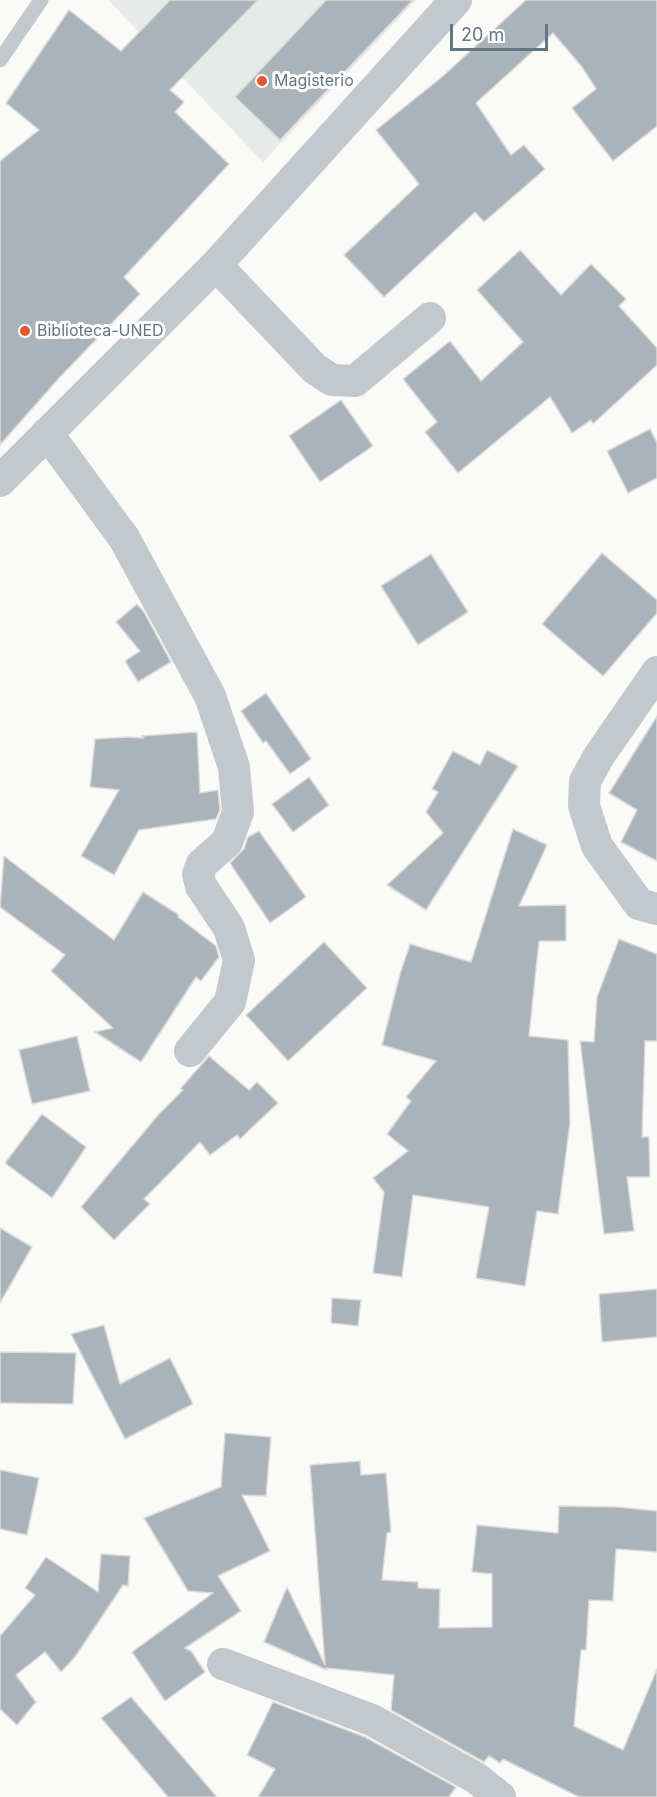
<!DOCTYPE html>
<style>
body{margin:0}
#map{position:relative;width:657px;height:1797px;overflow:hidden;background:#fafaf8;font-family:Inter,sans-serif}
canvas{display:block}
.scale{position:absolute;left:450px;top:24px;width:98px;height:27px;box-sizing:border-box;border:3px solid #657683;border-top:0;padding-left:8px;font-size:18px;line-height:21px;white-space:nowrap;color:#657683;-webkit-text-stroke:4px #fff;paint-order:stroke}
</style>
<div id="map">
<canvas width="657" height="1797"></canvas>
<div class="scale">20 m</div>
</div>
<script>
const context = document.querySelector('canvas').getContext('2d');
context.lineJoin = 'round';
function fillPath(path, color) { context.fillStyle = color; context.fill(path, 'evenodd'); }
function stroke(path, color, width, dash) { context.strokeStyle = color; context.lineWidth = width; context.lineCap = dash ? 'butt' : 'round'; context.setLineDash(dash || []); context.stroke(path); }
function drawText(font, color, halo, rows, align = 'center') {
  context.font = font + ' Inter,sans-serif'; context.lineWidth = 6; context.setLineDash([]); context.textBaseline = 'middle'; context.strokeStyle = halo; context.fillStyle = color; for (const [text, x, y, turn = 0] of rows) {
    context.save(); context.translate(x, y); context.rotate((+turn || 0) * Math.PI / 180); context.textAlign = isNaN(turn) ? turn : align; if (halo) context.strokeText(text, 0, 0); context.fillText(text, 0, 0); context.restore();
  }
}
fillPath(new Path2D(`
 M108 0H416L263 162Z`), '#e8e9e9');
const building = new Path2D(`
 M170 0H258L170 90 184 102 175 112 229 164 124 277 140 294 60 377 0 445V161L39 130 6 103 69 10 121 51Z
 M326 0H413L280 140 235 97Z
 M526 0H657V126L613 161 572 108 596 89 582 67 553 33 476 103 511 155 524 145 545 169 484 222 475 212 384 297 344 255 419 184 376 130 443 76Z
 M520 250 561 295 591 264 626 299 619 306 657 348V365L593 424 591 420 572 433 550 397 458 473 425 432 437 422 403 379 450 341 481 381 523 342 477 290Z
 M341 400 373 446 320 482 289 436Z
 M650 429 657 443V478L628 493 607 451Z
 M602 553 657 600V613L603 676 542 624Z
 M431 554 468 612 418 645 381 586Z
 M137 604 144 612 171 662 138 682 125 661 140 651 116 622Z
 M266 693 311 759 290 774 266 741 263 743 241 711Z
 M657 716V861L621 842 637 810 609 793Z
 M197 732 200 793 218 790 220 810 216 819 139 830 114 875 81 856 119 790 90 787 95 739 127 737 144 738 142 736Z
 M487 750 518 766 426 910 387 885 443 833 426 812 438 792 432 789 453 751 480 765Z
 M309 777 329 805 293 832 272 804Z
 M513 829 547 845 519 906 566 905V941H539L529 1036 568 1040 570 1123 558 1214 537 1211 525 1286 476 1278 489 1207 413 1195 402 1277 373 1273 384 1192 373 1178 408 1151 387 1134 411 1101 406 1097 436 1061 382 1045 400 974 410 944 471 962Z
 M259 831 306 897 270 923 230 863 244 849 248 837Z
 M4 856 114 940 143 892 179 915 178 917 216 946 219 957 201 981 196 977 141 1062 95 1032 113 1028 51 971 65 955 0 907Z
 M619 939 657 954V1041H645L642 1137H649L650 1177H627L634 1231 604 1234 580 1041 594 1042 597 997Z
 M324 942 367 988 288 1061 246 1015Z
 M77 1036 90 1091 32 1104 19 1050Z
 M209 1056 249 1090 257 1082 278 1103 240 1139 237 1135 210 1155 200 1142 144 1199 150 1204 114 1240 81 1207 159 1114 183 1090 180 1089Z
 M42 1114 86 1147 52 1198 5 1163Z
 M0 1228 32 1247 0 1303Z
 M657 1289V1337L602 1342 599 1294Z
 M332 1298 361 1300 358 1326 331 1323Z
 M104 1325 120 1384 170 1358 193 1404 125 1439 71 1334Z
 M0 1352 76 1353 73 1404 0 1403Z
 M225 1433 271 1437 266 1496 242 1495 270 1551 218 1576 241 1611 185 1648 191 1651 205 1672 165 1701 132 1652 213 1593 188 1591 144 1518 221 1487Z
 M360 1461 361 1475 386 1473 391 1532 387 1533 382 1580 418 1582V1588L440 1589 439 1628 492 1627V1574L472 1572 477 1525 558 1533 559 1506 617 1507 657 1511V1552L616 1549 613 1601 589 1600 586 1650H581L574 1726 623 1750 657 1669V1797H579L503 1759 500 1763 489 1756 484 1762 391 1710 394 1675 326 1668 327 1670 264 1642 287 1587 325 1665 310 1465Z
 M0 1470 39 1478 27 1535 0 1529Z
 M101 1554 130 1556 128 1586 123 1585 75 1657 61 1672 45 1652 16 1675 36 1702 17 1725 0 1709V1636L35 1595 25 1588 46 1557 98 1592Z
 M131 1697 217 1797H168L101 1718Z
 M273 1702 365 1737 456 1787 449 1797H258L275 1769 247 1755Z`);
fillPath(building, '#aab3b9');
stroke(building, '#dcdcda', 1.5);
stroke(new Path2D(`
 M0 60 41 0`), '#c3c8cc', 15);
stroke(new Path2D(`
 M216 265 315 369 332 380 355 381 430 318
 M47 433 124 538 210 696 234 767 238 812 227 842 202 864 198 874 201 886 229 928 239 960 230 1002 190 1051
 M0 481 216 265 456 0
 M657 672 599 756 585 781 584 806 597 846 639 904 657 909
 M223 1664 372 1720 476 1778 500 1797`), '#c3c8cc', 32);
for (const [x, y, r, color] of [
 [262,81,6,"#e4572e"],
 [25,331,6,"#e4572e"]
]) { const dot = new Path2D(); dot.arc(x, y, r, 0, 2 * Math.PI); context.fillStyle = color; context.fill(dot); stroke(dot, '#fff', 2); }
drawText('16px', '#657683', '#fff', [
 ["Magisterio",274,81],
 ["Biblioteca-UNED",37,331]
], 'left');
</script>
